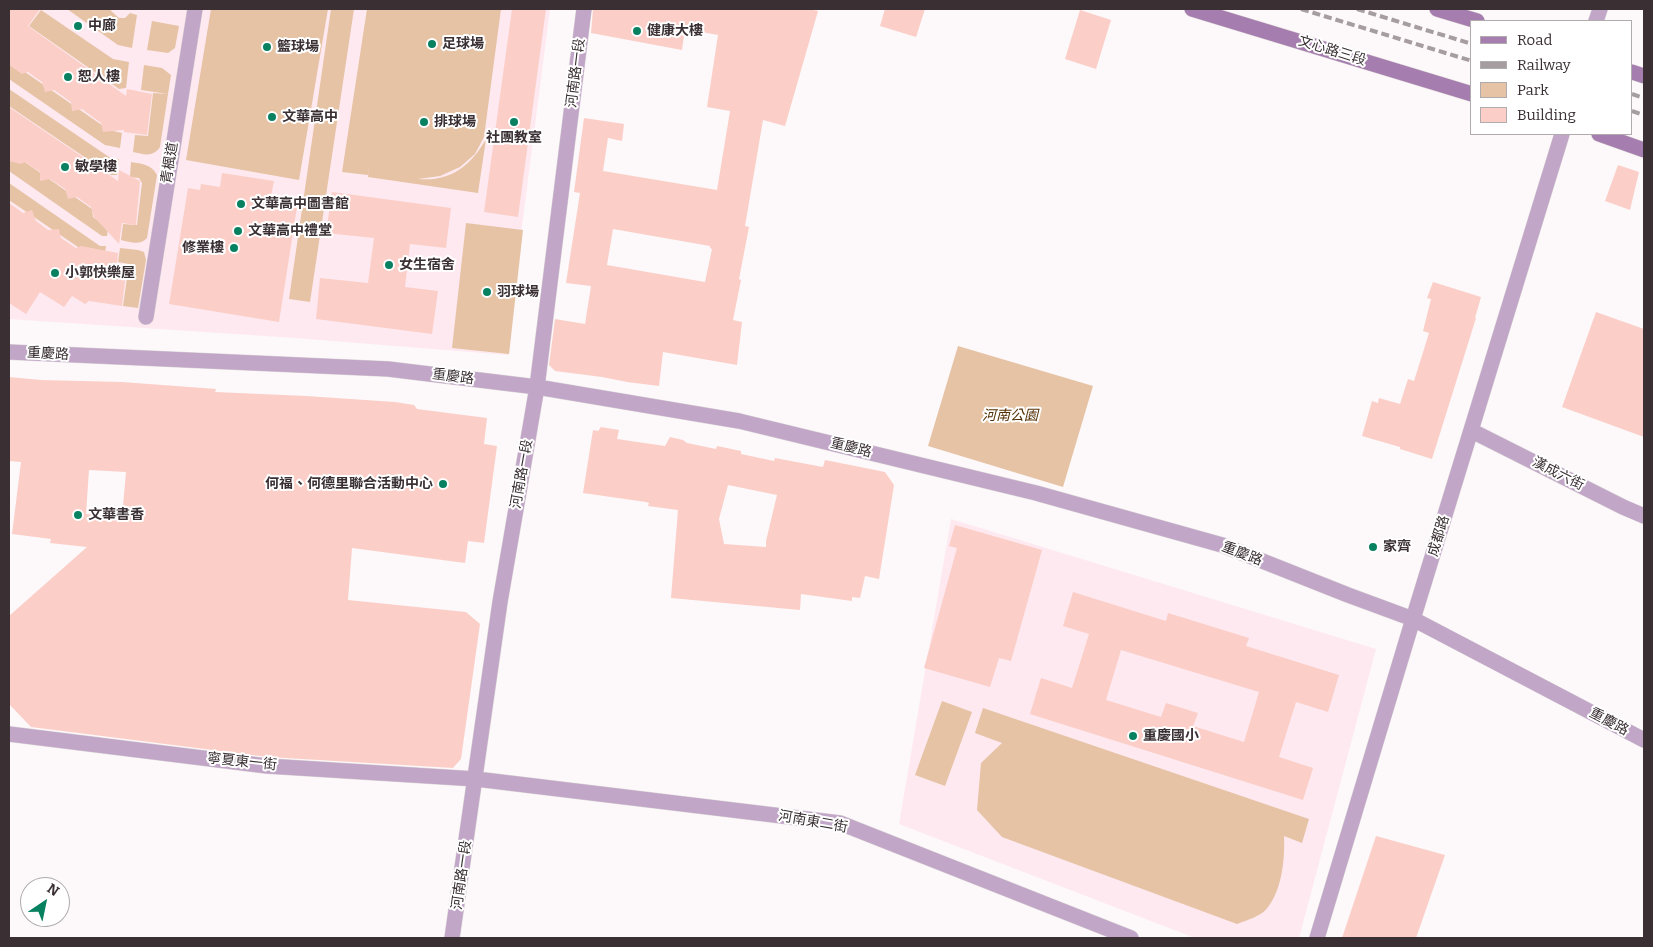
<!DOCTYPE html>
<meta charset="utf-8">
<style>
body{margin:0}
#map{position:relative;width:1653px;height:947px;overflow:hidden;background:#fdf8fa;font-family:Bitter,serif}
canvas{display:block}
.frame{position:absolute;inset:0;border:10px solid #3a3034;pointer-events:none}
.legend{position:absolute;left:1470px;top:20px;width:162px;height:115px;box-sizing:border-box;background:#fff;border:1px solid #b0acae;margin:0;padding:6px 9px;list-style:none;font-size:15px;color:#3a3034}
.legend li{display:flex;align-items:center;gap:10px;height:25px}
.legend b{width:25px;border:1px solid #b0acae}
.north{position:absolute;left:20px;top:877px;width:50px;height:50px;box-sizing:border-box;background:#fff;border:1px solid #b0acae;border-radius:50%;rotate:34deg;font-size:14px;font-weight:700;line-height:20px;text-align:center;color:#3a3034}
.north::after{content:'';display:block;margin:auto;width:18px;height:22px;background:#088160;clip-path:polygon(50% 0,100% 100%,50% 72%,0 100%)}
</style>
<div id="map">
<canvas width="1653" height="947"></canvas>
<div class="frame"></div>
<ul class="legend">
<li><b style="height:6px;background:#a57dae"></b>Road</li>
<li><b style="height:6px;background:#a59da0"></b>Railway</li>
<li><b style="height:14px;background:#e6c3a5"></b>Park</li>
<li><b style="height:14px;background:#fbcfc8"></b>Building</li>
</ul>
<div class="north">N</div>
</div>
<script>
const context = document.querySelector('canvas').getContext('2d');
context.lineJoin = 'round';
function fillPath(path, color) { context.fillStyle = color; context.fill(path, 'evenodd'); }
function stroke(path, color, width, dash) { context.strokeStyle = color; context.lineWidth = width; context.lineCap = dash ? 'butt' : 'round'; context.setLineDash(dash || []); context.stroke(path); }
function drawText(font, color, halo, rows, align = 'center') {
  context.font = font + ' Bitter,"Noto Sans TC",serif'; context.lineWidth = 4; context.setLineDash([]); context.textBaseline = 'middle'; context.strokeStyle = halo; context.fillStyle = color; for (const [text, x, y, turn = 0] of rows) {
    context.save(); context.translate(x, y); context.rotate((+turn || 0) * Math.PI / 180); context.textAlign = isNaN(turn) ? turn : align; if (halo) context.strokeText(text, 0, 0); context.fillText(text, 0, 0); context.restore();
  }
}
fillPath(new Path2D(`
 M9 9H550L522 226 509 355 295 338 9 319Z
 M951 519 1376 649 1299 938H1195L899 824Z`), '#fee9f0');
fillPath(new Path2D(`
 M67 9H109L119 18H125L130 13 137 15 132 48 118 45Z
 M211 9H328L299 180 186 160Z
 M331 9H354L310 302 289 299Z
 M367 9H501L484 137 475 154 460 167 440 176 418 179C450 182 471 166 486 139L478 193 368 177 369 166 368 175 342 172Z
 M41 10 113 59 129 62 126 88 119 89 29 26Z
 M152 21 179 26 175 48 168 53 147 50Z
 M9 61 109 130 122 133 120 148 105 145 9 79Z
 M144 65 162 68 171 75 168 94 141 90Z
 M9 89 109 157 119 159 117 175H111L9 106Z
 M153 93 168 94 160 147C153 158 143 154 133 152L135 135 148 136Z
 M9 151 92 209 93 217 100 222H109L107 236H102L9 171Z
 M131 162C142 164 151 164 157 175L147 238C140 246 130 242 121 240L123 224 137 225 142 183 139 178 130 177Z
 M9 183 100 246H106L104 261 100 262 9 200Z
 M466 223 523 230 509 354 452 348Z
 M120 248 138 250 144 252 146 260 138 308 123 306 129 264 118 262Z
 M958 346 1093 386 1063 487 928 446Z
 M942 701 972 712 945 786 915 775Z
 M983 708 1309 819 1302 843 1284 836C1285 859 1282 889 1268 907 1262 916 1247 920 1237 924L1002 837 977 810 981 763 1002 743 975 733Z`), '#e6c3a5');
fillPath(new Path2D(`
 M9 9H40L28 26 126 96 127 89 152 94 147 135 124 132V130L103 132 101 123 82 109 72 111 71 102 54 90 45 92 42 82 28 72 22 74 9 65Z
 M512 9H546L518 217 484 212Z
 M593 9H809L818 11 785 126 763 120 745 226 749 227 739 279 741 280 733 320 742 322 737 365 663 352 659 386 627 382 602 377 555 371 549 365 555 319 585 324 591 286 566 283 580 193 574 192 584 118 624 124 622 141 608 138 603 171 717 190 730 111 707 107 718 35 685 29 682 50 591 33ZM613 229 710 246V248L712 249 705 282 607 265Z
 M885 9H925L916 37 880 26Z
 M1080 10 1111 20 1096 69 1065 59Z
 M9 107 118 181 119 170 140 181 136 225 122 223 119 244 94 217 91 207 77 197 68 199 65 189 50 179 40 181V172L25 162 21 164 9 161Z
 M1618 165 1639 172 1630 210 1605 201Z
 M222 173 274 181 271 196 285 198 284 205 297 207 279 322 169 304 188 188 200 190 201 184 220 187Z
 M332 192 451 208 446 248 410 244 405 287 438 291 432 334 316 319 320 278 368 283 374 238 326 233Z
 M9 203 23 213 32 210 36 221 48 230 59 229 61 238 76 248 81 246 118 253 117 263 127 265 122 306 89 301 85 304 72 296 64 307 40 292 26 314 9 303Z
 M1433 282 1481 297 1475 318H1476L1432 459 1400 449V447L1362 436 1372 401 1378 403 1379 398 1400 404 1408 379 1414 381 1429 333 1423 331 1431 299 1427 298Z
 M1596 312 1644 329V437L1562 407Z
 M9 377 41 380 122 382 216 389 215 392 306 396 395 402 414 405 417 409 487 418 484 444 497 446 484 543 468 541 465 563 352 548 348 600 466 612 480 624 461 759 453 768 268 757 31 727 9 704V616L87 547 50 543 51 539 12 534 21 462 9 461ZM89 470 126 472 122 517 86 514Z
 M601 427 619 430 617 439 665 446 670 437 683 440 687 443 716 449 717 446 741 451V454L774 461 775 458 823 467 825 460 885 472 894 485 879 579 865 576 860 598 852 597V601L801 594 800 610 671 598 678 510 648 506 649 503 646 502 583 493 593 430 598 431ZM728 485 777 495 766 541V547L724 544 719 519Z
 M955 525 1042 550 1011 661 999 658 990 687 924 668 957 548 949 546Z
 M1073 592 1166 621 1168 613 1249 638 1246 646 1339 675 1328 712 1296 702 1279 757 1313 768 1303 800 1030 714 1041 678 1072 688 1089 634 1063 626ZM1121 650 1259 692 1244 742 1193 726 1198 713 1166 703 1161 717 1106 700Z
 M1376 836 1445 855 1416 938H1342Z`), '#fbcfc8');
const street = new Path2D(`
 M1596 21 1600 9
 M146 317 195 9
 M9 352 388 369 537 387 739 421 1036 493 1222 545 1348 595 1413 619 1644 740
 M1472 431 1623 507 1644 516
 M9 734 267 766 476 779 840 823 1131 938
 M452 938 500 602 537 387 584 9
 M1317 938 1413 619 1562 134`);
const secondary = new Path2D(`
 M1192 9 1472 94
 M1437 9 1477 21
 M1632 72 1644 76
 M1599 134 1644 150`);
stroke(street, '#dad4d6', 16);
stroke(secondary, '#dad4d6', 16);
stroke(street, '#c1a6c8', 15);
stroke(secondary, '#a57dae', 15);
stroke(new Path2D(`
 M1301 9 1472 61
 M1357 9 1472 44
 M1632 94 1644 98
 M1632 111 1644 115`), '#a59da0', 4, [8, 4]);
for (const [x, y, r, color] of [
 [78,26,5,"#088160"],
 [637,31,5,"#088160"],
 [432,44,5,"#088160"],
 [267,47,5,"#088160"],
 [68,77,5,"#088160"],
 [272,117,5,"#088160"],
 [424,122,5,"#088160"],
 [514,122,5,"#088160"],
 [65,167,5,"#088160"],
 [241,204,5,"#088160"],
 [238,231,5,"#088160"],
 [234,248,5,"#088160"],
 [389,265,5,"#088160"],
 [55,273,5,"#088160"],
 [487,292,5,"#088160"],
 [443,484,5,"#088160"],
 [78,515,5,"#088160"],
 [1373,547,5,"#088160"],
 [1133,736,5,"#088160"]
]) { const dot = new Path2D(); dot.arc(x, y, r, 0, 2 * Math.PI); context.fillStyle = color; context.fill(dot); stroke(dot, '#fff', 2); }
drawText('bold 14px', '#3a3034', '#fff', [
 ["中廊",88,26],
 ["健康大樓",647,31],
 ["足球場",442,44],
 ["籃球場",277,47],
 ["恕人樓",78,77],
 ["文華高中",282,117],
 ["排球場",434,122],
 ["社團教室",514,138,"center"],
 ["敏學樓",75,167],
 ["文華高中圖書館",251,204],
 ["文華高中禮堂",248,231],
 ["修業樓",224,248,"right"],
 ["女生宿舍",399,265],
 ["小郭快樂屋",65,273],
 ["羽球場",497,292],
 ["何福、何德里聯合活動中心",433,484,"right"],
 ["文華書香",88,515],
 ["家齊",1383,547],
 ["重慶國小",1143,736]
], 'left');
drawText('14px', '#3a3034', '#fff', [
 ["文心路三段",1332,51,17],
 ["河南路一段",576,73,-83],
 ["青楓道",170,163,-81],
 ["重慶路",48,354,3],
 ["重慶路",453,377,7],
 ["重慶路",851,448,14],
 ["河南路一段",522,474,-80],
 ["漢成六街",1558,474,27],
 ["成都路",1439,536,-73],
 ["重慶路",1242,554,21],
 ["重慶路",1609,722,28],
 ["寧夏東一街",242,762,6],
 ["河南東二街",813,822,10],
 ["河南路一段",462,875,-82]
]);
drawText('italic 14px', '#532e03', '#fff', [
 ["河南公園",1010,416]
]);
</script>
